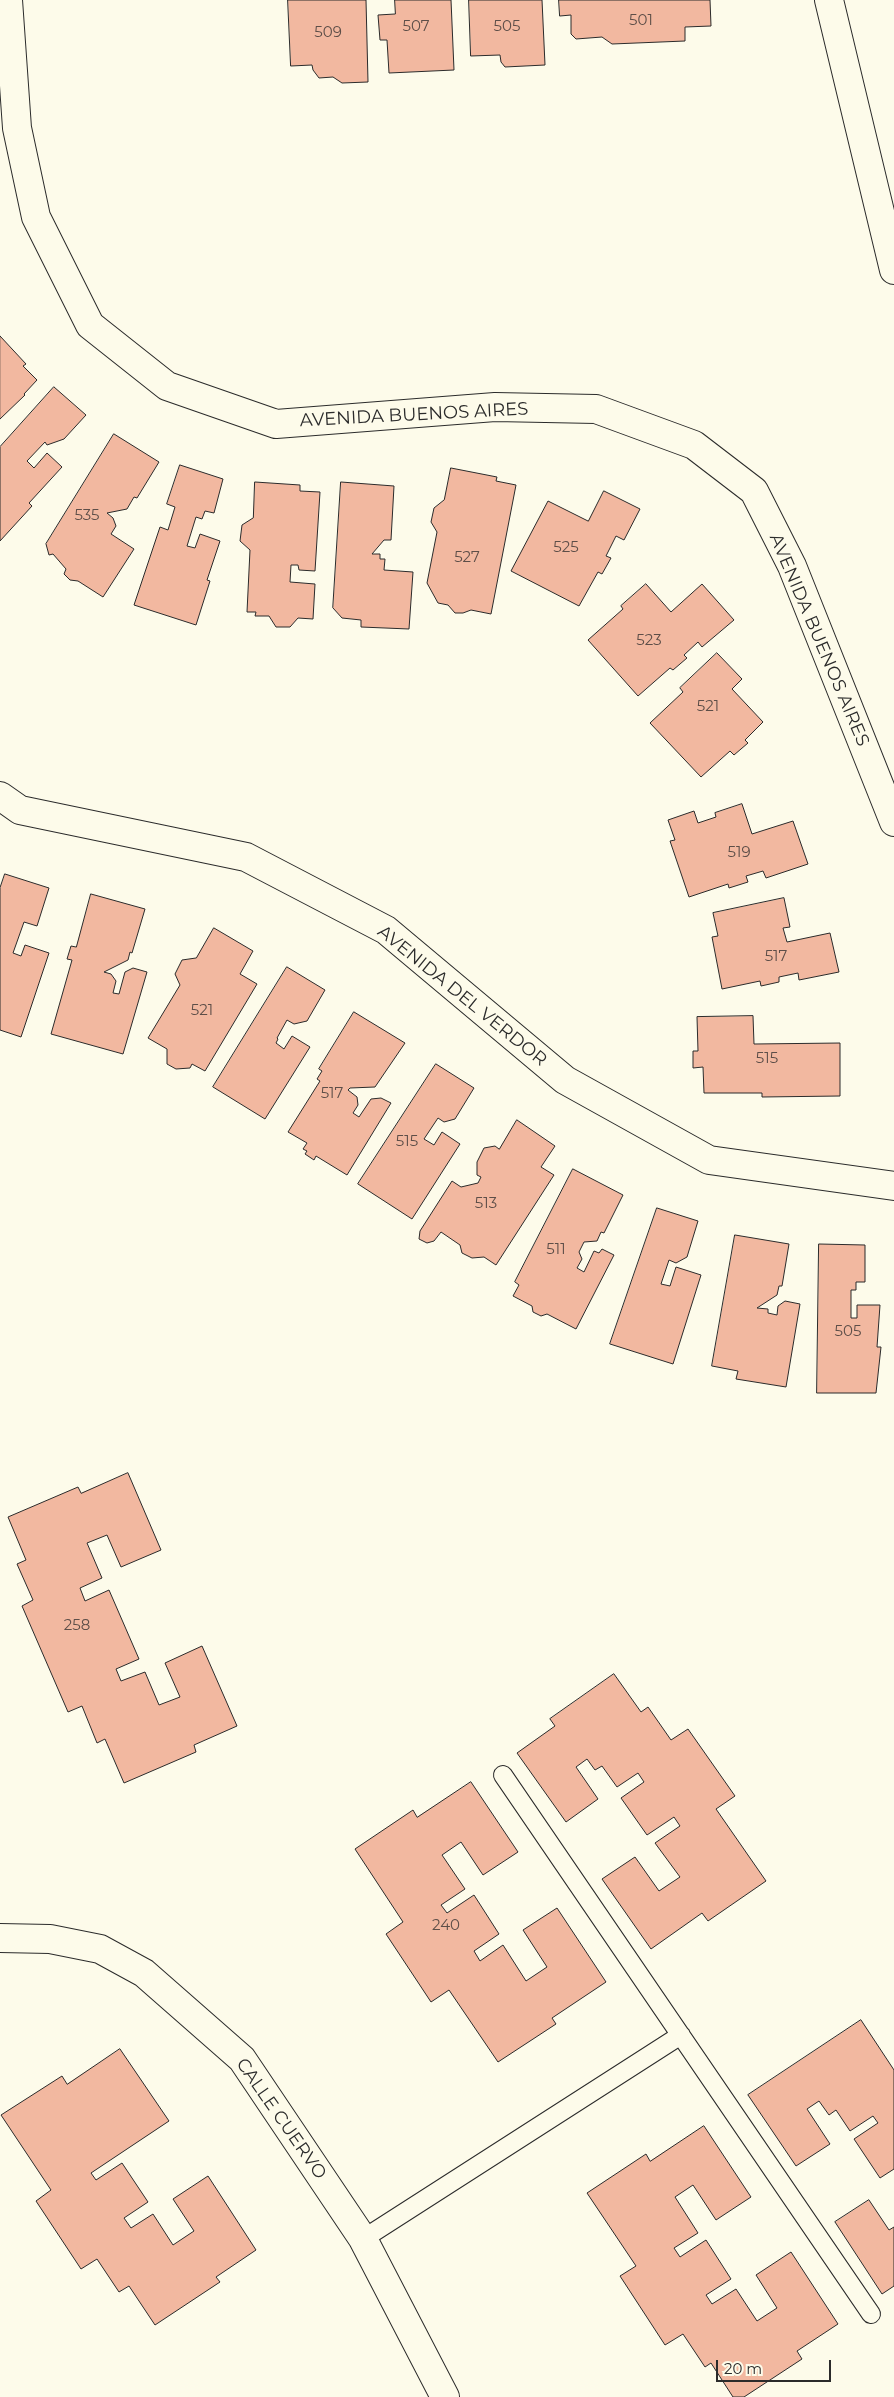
<!DOCTYPE html>
<style>
body{margin:0}
#map{position:relative;width:894px;height:2397px;overflow:hidden;background:#fdfbea;font-family:Montserrat,sans-serif}
canvas{display:block}
.scale{position:absolute;left:716px;top:2360px;width:115px;height:22px;box-sizing:border-box;border:2px solid #2b2b2b;border-top:0;padding-left:6px;font-size:15px;line-height:18px;white-space:nowrap;color:#2b2b2b;-webkit-text-stroke:4px #fdfbea;paint-order:stroke}
</style>
<div id="map">
<canvas width="894" height="2397"></canvas>
<div class="scale">20 m</div>
</div>
<script>
const context = document.querySelector('canvas').getContext('2d');
context.lineJoin = 'round';
function fillPath(path, color) { context.fillStyle = color; context.fill(path, 'evenodd'); }
function stroke(path, color, width, dash) { context.strokeStyle = color; context.lineWidth = width; context.lineCap = dash ? 'butt' : 'round'; context.setLineDash(dash || []); context.stroke(path); }
function drawText(font, color, halo, rows, align = 'center') {
  context.font = font + ' Montserrat,sans-serif'; context.lineWidth = 4; context.setLineDash([]); context.textBaseline = 'middle'; context.strokeStyle = halo; context.fillStyle = color; for (const [text, x, y, turn = 0] of rows) {
    context.save(); context.translate(x, y); context.rotate((+turn || 0) * Math.PI / 180); context.textAlign = isNaN(turn) ? turn : align; if (halo) context.strokeText(text, 0, 0); context.fillText(text, 0, 0); context.restore();
  }
}
const building = new Path2D(`
 M288 0H366L368 82 342 83 333 77 319 78 313 70 312 65 291 66Z
 M395 0H451L454 70 389 73 387 40H380L378 15 395 14Z
 M469 0H542L545 65 505 67 501 62 500 55 471 56Z
 M559 0H710L711 26 685 27V41L612 44 602 37 576 39 571 34V15L560 16Z
 M0 336 26 364 23 366 37 380 24 394 25 395 0 419Z
 M54 387 86 415 64 439 47 445 45 442 27 461 34 468 47 453 62 467 29 503 32 506 0 541V447Z
 M114 434 159 462 137 498 134 497 127 509 107 513 113 518 116 526 111 534 134 549 103 597 78 581 70 580 64 574 66 569 53 554 49 555 46 544Z
 M180 465 223 479 214 513 205 511 202 519 196 517 187 546 195 548 200 534 220 541 207 580 210 581 196 625 134 605 160 527 168 530 175 507 167 504Z
 M451 468 497 477 496 481 516 485 491 614 471 610 463 613H455L448 605 438 603 427 583 437 532 431 522 434 508 444 500Z
 M255 482 300 485V491L320 492 315 571 299 570 298 565H291L290 582 315 584 313 619 298 618 290 627H276L269 616H255L256 612H247L250 550 240 541 242 525 253 518Z
 M341 482 394 486 391 540H384L372 554H380V559H385L384 570 413 572 409 629 361 627V620L342 618 333 608Z
 M604 491 640 509 624 540 616 536 606 556 611 558 602 574 598 572 579 606 511 571 548 501 588 521Z
 M646 584 671 612 702 584 734 620 702 647 698 642 684 655 687 658 673 670 670 668 638 696 588 640 623 609 621 606Z
 M717 653 742 679 732 689 763 722 745 740 748 743 734 755 730 751 701 777 650 723 683 692 680 688Z
 M742 804 752 834 793 821 808 864 766 878 763 871 746 876 748 882 729 888 728 884 689 897 670 841 675 840 668 820 694 811 698 823 716 817 715 813Z
 M5 874 49 888 37 926 24 922 13 953 21 956 25 945 49 953 21 1037 0 1030V888Z
 M91 894 145 909 132 953 130 952 128 960 104 972 111 974 116 981 113 993 119 994 125 972 133 968 147 972 123 1054 51 1034 72 960 67 959 71 946 76 947Z
 M784 898 790 927 783 928 787 942 830 933 839 972 799 980 798 973 779 977V982L761 986 760 981 722 989 712 937 718 936 713 913Z
 M214 928 253 951 240 974 257 984 205 1071 192 1064 190 1068 176 1069 167 1064V1049L148 1038 180 985 175 974 182 960 196 958Z
 M287 967 325 990 307 1021 294 1024 287 1020 277 1038 278 1039 276 1043 284 1049 292 1036 310 1047 265 1119 213 1087Z
 M354 1012 405 1043 375 1087 350 1088 348 1090 357 1097 358 1105 353 1113 359 1117 371 1099 381 1098 391 1103 347 1175 316 1156 314 1160 305 1154 307 1151 303 1149 307 1143 288 1132 320 1081 317 1079 322 1071 319 1069Z
 M753 1016 754 1044 840 1043V1096L762 1097V1093H704L703 1067 693 1068V1051H698L697 1017Z
 M436 1064 474 1088 455 1119 444 1122 438 1118 424 1139 434 1145 442 1132 460 1144 412 1219 358 1184Z
 M517 1120 555 1146 541 1167 554 1175 496 1265 484 1257 472 1258 462 1253 460 1245 441 1232 434 1241 427 1243 419 1239 420 1231 452 1181 461 1187 478 1183 481 1177 477 1175V1162L484 1148 495 1146 499 1149Z
 M573 1169 623 1195 604 1233 601 1232 597 1241 584 1242 579 1252 582 1259 577 1268 584 1272 594 1251 599 1253 602 1249 614 1255 576 1329 547 1314 541 1316 533 1312 532 1306 513 1296 519 1285 515 1282Z
 M657 1208 698 1221 687 1257 676 1263 669 1260 661 1284 670 1286 676 1267 701 1275 673 1364 610 1344Z
 M735 1235 789 1244 782 1286H779L777 1295 757 1308 768 1309V1313L777 1315 778 1306 785 1301 800 1304 786 1387 736 1379 738 1371 712 1366Z
 M819 1244 865 1245V1282H856V1290H851V1318H857V1305H880L877 1347H881L876 1393H817Z
 M128 1473 161 1550 121 1567 107 1535 87 1543 102 1578 80 1588 85 1601 109 1590 139 1659 116 1669 121 1681 145 1672 159 1705 180 1697 165 1663 202 1646 237 1726 194 1745 196 1752 124 1783 105 1739 97 1743 82 1706 68 1712 22 1606 33 1600 17 1564 26 1560 8 1517 78 1487 81 1493Z
 M614 1674 641 1712 648 1707 671 1740 688 1729 735 1796 716 1809 766 1881 708 1921 702 1913 651 1949 602 1879 635 1857 659 1891 680 1877 655 1843 680 1826 674 1817 647 1835 621 1798 644 1782 638 1773 617 1787 602 1766 595 1770 587 1759 576 1767 598 1799 566 1822 517 1753 555 1726 550 1719Z
 M471 1782 518 1852 483 1875 461 1842 442 1855 465 1889 441 1905 447 1913 474 1895 499 1934 474 1951 480 1961 503 1945 526 1981 547 1967 523 1930 557 1908 606 1982 552 2018 556 2024 498 2062 449 1990 431 2002 386 1934 403 1922 355 1849 413 1810 417 1817Z
 M861 2020 894 2070V2169L880 2178 854 2139 878 2123 873 2116 850 2131 836 2110 829 2115 819 2101 807 2109 830 2144 796 2166 748 2095Z
 M120 2049 169 2121 91 2173 96 2180 122 2163 148 2202 124 2218 131 2228 153 2214 173 2245 194 2231 173 2199 208 2176 256 2250 216 2277 220 2282 155 2325 129 2286 119 2292 97 2259 81 2269 36 2201 51 2190 1 2115 62 2076 67 2084Z
 M704 2126 751 2197 716 2220 693 2185 675 2197 698 2233 674 2248 680 2257 706 2240 731 2279 706 2295 712 2304 736 2289 757 2321 777 2308 756 2275 791 2252 838 2324 797 2351 802 2359 744 2397H733L711 2363 705 2367 683 2334 665 2345 620 2276 636 2266 587 2193 646 2154 650 2161Z
 M869 2200 889 2230 894 2227V2286L882 2294 835 2222Z`);
fillPath(building, '#f2b8a0');
stroke(building, '#2b2b2b', 1);
const lane = new Path2D(`
 M503 1775 871 2314
 M363 2239 681 2035`);
const street = new Path2D(`
 M8 0 17 128 36 217 90 325 167 386 276 424 495 407 596 409 694 445 754 491 792 566 894 822
 M0 796 20 810 246 857 386 930 565 1080 709 1160 894 1186
 M0 1938 50 1939 100 1949 144 1973 242 2059 363 2239 445 2397`);
const secondary = new Path2D(`
 M829 0 894 270`);
stroke(lane, '#2b2b2b', 20);
stroke(street, '#2b2b2b', 30);
stroke(secondary, '#2b2b2b', 30);
stroke(lane, '#fdfbea', 18);
stroke(street, '#fdfbea', 28);
stroke(secondary, '#fdfbea', 28);
drawText('15px', '#5d4e48', null, [
 ["501",641,21],
 ["507",416,27],
 ["505",507,27],
 ["509",328,33],
 ["535",87,516],
 ["525",566,548],
 ["527",467,558],
 ["523",649,641],
 ["521",708,707],
 ["519",739,853],
 ["517",776,957],
 ["521",202,1011],
 ["515",767,1059],
 ["517",332,1094],
 ["515",407,1142],
 ["513",486,1204],
 ["511",556,1250],
 ["505",848,1332],
 ["258",77,1626],
 ["240",446,1926]
]);
drawText('18px', '#2b2b2b', '#fdfbea', [
 ["AVENIDA BUENOS AIRES",414,415,-3],
 ["AVENIDA BUENOS AIRES",819,640,67],
 ["AVENIDA DEL VERDOR",462,996,39],
 ["CALLE CUERVO",281,2119,55]
]);
</script>
